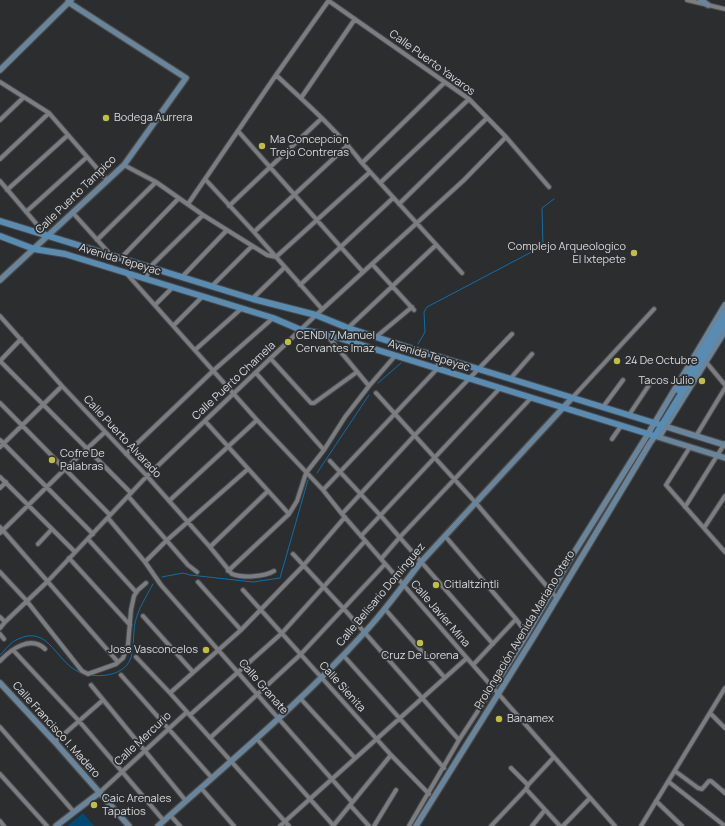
<!DOCTYPE html>
<html>
<head>
<meta charset="utf-8">
<style>
  body { margin:0 }
  canvas { display:block; background:#2b2d2f }
</style>
</head>
<body>
<canvas width="725" height="826"></canvas>
<script>
const g = document.querySelector('canvas').getContext('2d');
g.lineJoin = 'round';
function fillPath(path, color) { g.fillStyle = color; g.fill(path, 'evenodd'); }
function strokePath(path, color, width, dash) { g.strokeStyle = color; g.lineWidth = width; g.lineCap = dash ? 'butt' : 'round'; g.setLineDash(dash || []); g.stroke(path); }
function drawText(font, color, halo, rows, align = 'center') {
  g.font = font + ' Manrope,sans-serif'; g.lineWidth = 3.5; g.setLineDash([]); g.textBaseline = 'middle'; g.strokeStyle = halo; g.fillStyle = color; for (const [text, x, y, turn = 0] of rows) {
    g.save(); g.translate(x, y); g.rotate((+turn || 0) * Math.PI / 180); g.textAlign = isNaN(turn) ? turn : align; if (halo) g.strokeText(text, 0, 0); g.fillText(text, 0, 0); g.restore();
  }
}
fillPath(new Path2D(`
  M 83,813 L 94,826 L 67,826 Z`), '#014a76');
strokePath(new Path2D(`
  M 418,344 L 425,332 L 424,312 L 427,307 L 543,246 L 542,208 L 554,199
  M 408,355 L 412,352
  M 378,383 L 401,363
  M 317,473 L 369,395
  M 162,577 L 183,573 L 190,575 L 253,582 L 280,578 L 308,480
  M 0,655 C 5,650 10,643 16,640 C 51,622 55,666 84,674
  M 89,675 C 103,677 123,675 130,660 C 134,653 133,633 135,623 C 138,609 146,597 153,584`), '#0d6fac', 1);
const street = new Path2D(`
  M 687,0 L 725,9
  M 329,1 L 469,99 L 506,137 L 549,187
  M 276,75 C 306,103 337,130 362,163 L 462,273
  M 0,82 L 49,113 L 108,181
  M 301,98 L 355,19
  M 0,120 L 24,97
  M 238,131 L 363,272
  M 0,159 L 49,113
  M 362,163 L 445,82
  M 124,165 L 156,182 L 203,215 L 267,255 L 276,257 L 370,172
  M 205,179 L 254,232 L 322,309
  M 0,181 L 45,234
  M 380,183 L 469,99
  M 7,190 L 68,135
  M 188,204 L 276,75 L 329,0
  M 399,204 L 487,118
  M 229,206 L 322,118
  M 26,212 L 87,157
  M 73,213 L 110,254
  M 254,232 L 348,145
  M 97,240 L 156,182
  M 121,258 L 179,198
  M 372,264 L 414,310
  M 127,274 L 257,420 L 323,490 L 342,514 L 473,665 L 615,826
  M 182,277 L 227,230
  M 146,278 L 150,267 L 203,215
  M 300,285 L 393,198
  M 212,286 L 252,246
  M 252,299 L 285,267
  M 155,305 L 173,287
  M 0,316 L 62,386 L 147,476 L 210,547 L 232,574 C 243,578 264,577 274,571
  M 174,325 L 203,296
  M 348,328 L 436,245
  M 326,334 L 369,386
  M 376,337 L 412,307
  M 21,339 L 0,361 L 131,493
  M 195,350 L 242,308
  M 271,359 L 311,403 L 314,403 L 357,372
  M 706,362 L 725,385
  M 256,373 L 324,450
  M 511,378 L 532,354
  M 376,393 L 475,502 L 556,597
  M 572,398 L 654,309
  M 0,403 L 110,515
  M 603,407 L 623,380
  M 629,415 L 649,385
  M 205,421 L 289,514
  M 696,436 L 725,388
  M 612,439 L 621,426
  M 0,440 L 93,534
  M 0,447 L 62,386
  M 690,447 L 666,485 L 725,552
  M 126,454 L 214,370 L 273,318
  M 330,461 L 381,516 L 493,644
  M 0,477 L 75,552
  M 0,488 L 6,482
  M 323,490 L 437,369 L 439,356
  M 128,496 L 188,565 L 197,572
  M 169,501 L 257,420
  M 685,507 L 725,443
  M 342,514 L 414,436 L 512,334
  M 108,518 L 145,562 L 161,585 L 352,802
  M 0,527 L 118,662
  M 704,528 L 725,496
  M 0,533 L 65,469 L 105,432
  M 361,536 L 500,388
  M 445,536 L 516,619 L 527,634
  M 88,539 L 136,592
  M 38,544 L 52,529
  M 210,547 L 268,491
  M 293,554 L 344,609 L 459,740
  M 69,558 L 130,625
  M 381,559 L 400,537 L 531,398
  M 145,562 L 166,541 L 248,469
  M 228,571 L 289,514 L 297,501 L 306,473 L 324,450 L 345,417 L 369,386 L 395,356
  M 0,572 L 26,600 L 82,671 L 88,674 L 116,664 L 123,658 L 128,645 L 131,610 L 134,596 L 138,590 L 146,583
  M 198,582 L 241,630
  M 243,590 L 391,755 L 429,794
  M 385,609 L 445,678
  M 143,616 L 193,672
  M 0,617 L 5,622
  M 0,628 L 5,622 L 48,581 L 147,476 L 316,315 L 464,180 L 506,137
  M 0,634 L 4,639
  M 13,650 L 79,721 L 164,821
  M 343,655 L 444,768
  M 136,657 L 170,693 L 289,826
  M 0,661 C 11,649 31,635 45,649
  M 473,665 L 516,619
  M 121,675 L 212,778
  M 91,685 L 186,801
  M 170,693 L 241,630 L 303,566 L 345,517
  M 300,698 L 355,758
  M 710,713 L 725,728
  M 190,715 L 282,633 L 365,541
  M 0,727 L 74,812
  M 210,738 L 301,654 L 385,564
  M 256,738 L 333,825
  M 55,742 L 103,700
  M 511,768 L 528,785
  M 675,771 L 698,788 L 702,789 L 709,781 L 711,781 L 725,793
  M 0,774 L 47,826
  M 669,782 L 725,826
  M 201,788 L 234,826
  M 526,789 L 560,826
  M 99,793 L 187,712
  M 656,801 L 682,826
  M 350,805 L 369,826
  M 170,815 L 180,826
  M 0,821 L 4,826
  M 280,826 L 332,779 L 467,658
  M 333,826 L 391,755
  M 374,826 L 396,790
  M 409,826 L 459,740 L 493,688
  M 491,826 L 526,789 L 528,785 L 554,757
  M 532,826 L 545,810
  M 563,826 L 590,798
  M 641,826 L 725,688`);
const secondary = new Path2D(`
  M 701,0 L 708,5
  M 0,70 L 71,0
  M 0,280 L 124,165 L 186,78 L 68,2
  M 664,426 L 725,445
  M 659,437 L 725,331
  M 0,683 L 55,742 L 129,826
  M 493,688 L 527,634 L 572,556 L 648,434 L 725,305
  M 56,826 L 99,793
  M 158,826 C 228,763 301,703 364,633 C 385,611 402,586 421,562 L 572,398
  M 416,826 L 533,638 L 650,443 L 655,436 L 725,458`);
const primary = new Path2D(`
  M 0,221 L 253,299 L 316,315 L 348,328 L 410,348 L 661,425
  M 0,236 L 34,249 L 65,254 L 273,318 L 301,330 L 326,334 L 655,436 L 725,322
  M 678,390 L 725,313`);
strokePath(street, '#47494a', 6);
strokePath(secondary, '#47494a', 8);
strokePath(primary, '#47494a', 8);
strokePath(street, '#7b7d80', 4);
strokePath(secondary, '#6a849a', 5.5);
strokePath(primary, '#598cb3', 6);
for (const [x, y, r, color] of [
  [106,118,4,"#c0be40"],
  [262,146,4,"#c0be40"],
  [634,253,4,"#c0be40"],
  [288,342,4,"#c0be40"],
  [617,361,4,"#c0be40"],
  [702,381,4,"#c0be40"],
  [52,460,4,"#c0be40"],
  [436,585,4,"#c0be40"],
  [420,643,4,"#c0be40"],
  [206,650,4,"#c0be40"],
  [499,719,4,"#c0be40"],
  [94,805,4,"#c0be40"]
]) { const dot = new Path2D(); dot.arc(x, y, r, 0, 2 * Math.PI); g.fillStyle = color; g.fill(dot); strokePath(dot, '#2b2d2f', 1.5); }
drawText('11px', '#d9dadc', '#2b2d2f', [
  ["Calle Puerto Yavaros",432,63,36],
  ["Calle Puerto Tampico",76,195,-44],
  ["Avenida Tepeyac",120,260,17],
  ["Avenida Tepeyac",429,356,17],
  ["Calle Puerto Chamela",234,381,-43],
  ["Calle Puerto Alvarado",122,437,47],
  ["Calle Belisario Domínguez",381,595,-50],
  ["Calle Javier Mina",440,614,49],
  ["Prolongación Avenida Mariano Otero",525,630,-59],
  ["Calle Granate",263,687,49],
  ["Calle Sienita",342,687,48],
  ["Calle Francisco I. Madero",56,730,48],
  ["Calle Mercurio",143,739,-43]
]);
drawText('11px', '#d9dadc', '#2b2d2f', [
  ["Bodega Aurrera",114,118],
  ["Ma Concepcion",270,140],
  ["Trejo Contreras",270,153],
  ["Complejo Arqueologico",626,247,"right"],
  ["El Ixtepete",626,260,"right"],
  ["CENDI 7 Manuel",296,336],
  ["Cervantes Imaz",296,349],
  ["24 De Octubre",625,361],
  ["Tacos Julio",694,381,"right"],
  ["Cofre De",60,454],
  ["Palabras",60,467],
  ["Citlaltzintli",444,585],
  ["Jose Vasconcelos",198,650,"right"],
  ["Cruz De Lorena",420,656,"center"],
  ["Banamex",507,719],
  ["Caic Arenales",102,799],
  ["Tapatios",102,812]
], 'left');
</script>
</body>
</html>
